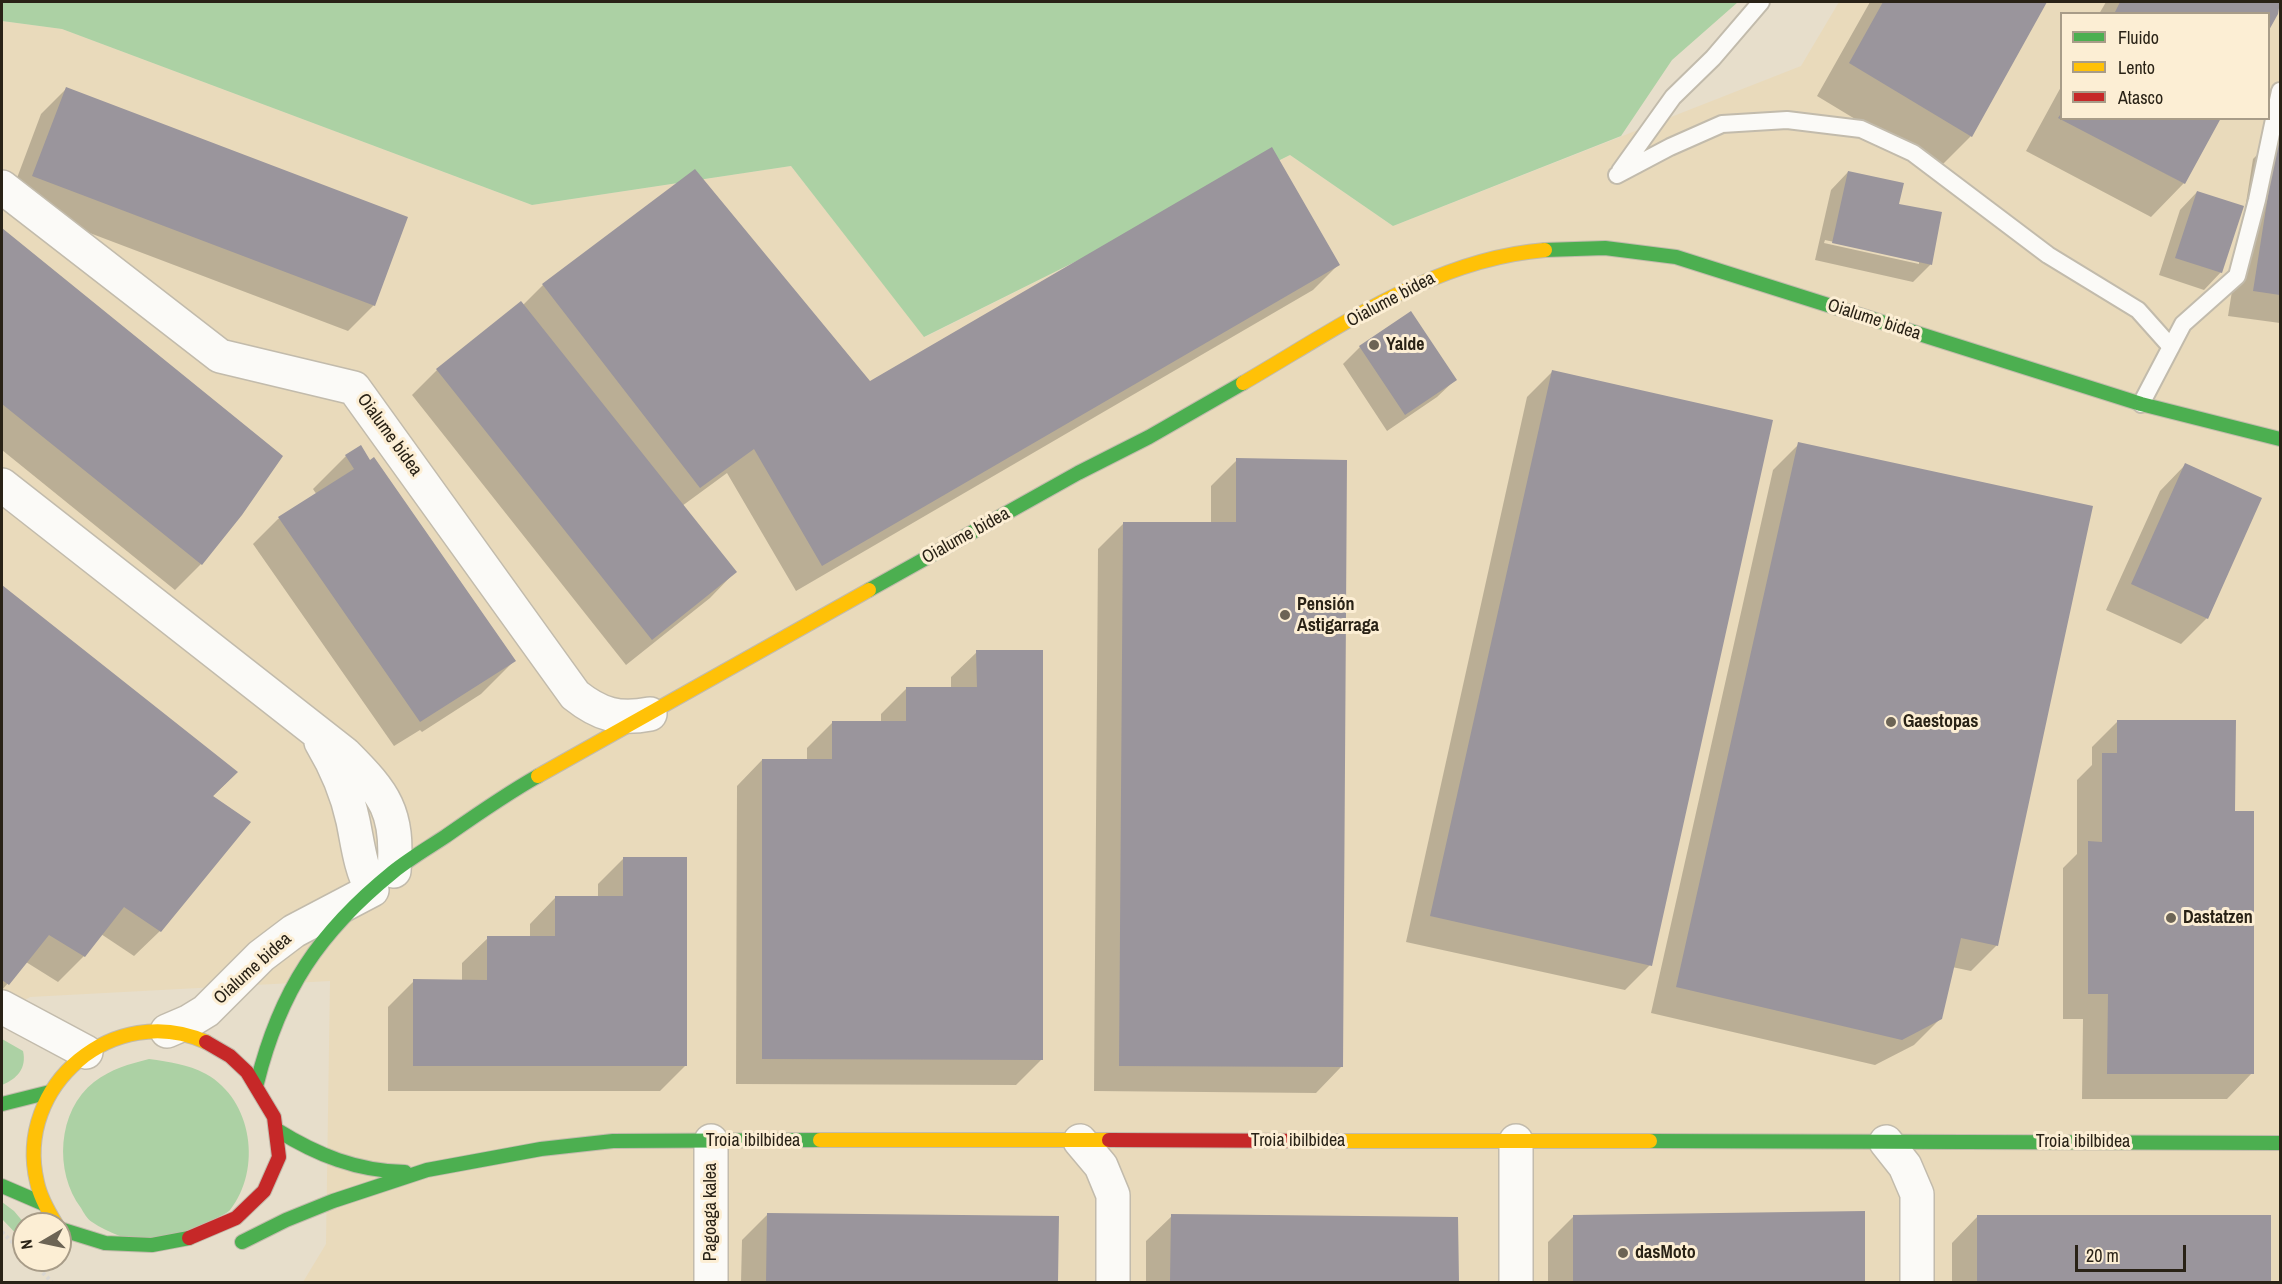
<!DOCTYPE html>
<html>
<head>
<meta charset="utf-8">
<style>
  body { margin:0 }
  #map { position:relative; width:2282px; height:1284px; overflow:hidden; background:#e7decb; font-family:"Archivo Narrow",sans-serif }
  canvas { display:block }
  .frame { position:absolute; inset:0; border:3px solid #292216; pointer-events:none }
  .legend { position:absolute; left:2060px; top:12px; width:210px; height:108px; box-sizing:border-box; background:#fceed4; border:2px solid #a89c88; margin:0; padding:8px 10px; list-style:none; font-size:18px; color:#292216 }
  .legend li { display:flex; align-items:center; gap:12px; height:30px }
  .legend b { width:30px; border:2px solid #a89c88 }
  .north { position:absolute; left:12px; top:1212px; width:60px; height:60px; box-sizing:border-box; background:#fceed4; border:2px solid #a89c88; border-radius:50%; rotate:261deg; font-size:16px; font-weight:700; line-height:24px; text-align:center; color:#292216 }
  .north::after { content:''; display:block; margin:auto; width:21px; height:27px; background:#6c6455; clip-path:polygon(50% 0,100% 100%,50% 72%,0 100%) }
  .scale { position:absolute; left:2075px; top:1245px; width:111px; height:27px; box-sizing:border-box; border:3px solid #292216; border-top:0; padding-left:8px; font-size:18px; line-height:21px; white-space:nowrap; color:#292216; -webkit-text-stroke:4px #fceed4; paint-order:stroke }
</style>
</head>
<body>
<div id="map">
<canvas width="2282" height="1284"></canvas>
<div class="frame"></div>
<ul class="legend">
<li><b style="height:8px;background:#4caf50"></b>Fluido</li>
<li><b style="height:8px;background:#ffc107"></b>Lento</li>
<li><b style="height:8px;background:#c62828"></b>Atasco</li>
</ul>
<div class="north">N</div>
<div class="scale">20 m</div>
</div>
<script>
const g = document.querySelector('canvas').getContext('2d');
g.lineJoin = 'round';
function fillPath(path, color) { g.fillStyle = color; g.fill(path, 'evenodd'); }
function strokePath(path, color, width, dash) { g.strokeStyle = color; g.lineWidth = width; g.lineCap = dash ? 'butt' : 'round'; g.setLineDash(dash || []); g.stroke(path); }
function drawText(font, color, halo, rows, align = 'center') {
  g.font = font + ' "Archivo Narrow",sans-serif'; g.lineWidth = 6; g.setLineDash([]); g.textBaseline = 'middle'; g.strokeStyle = halo; g.fillStyle = color; for (const [text, x, y, turn = 0] of rows) {
    g.save(); g.translate(x, y); g.rotate((+turn || 0) * Math.PI / 180); g.textAlign = isNaN(turn) ? turn : align; if (halo) g.strokeText(text, 0, 0); g.fillText(text, 0, 0); g.restore();
  }
}
fillPath(new Path2D(`
  M 1839,2 L 2280,2 L 2280,1282 L 303,1282 L 326,1244 L 330,981 L 30,997 L 2,1013 L 2,21 L 62,29 L 532,205 L 791,166 L 925,337 L 1290,155 L 1393,226 L 1801,66 ZM 2062,14 L 2268,14 L 2268,118 L 2062,118 Z`), '#e9dabb');
fillPath(new Path2D(`
  M 2,2 L 1738,2 L 1672,60 L 1621,136 L 1393,226 L 1290,155 L 924,337 L 791,166 L 532,205 L 62,29 L 2,21 Z
  M 2,1039 L 23,1051 C 27,1068 17,1079 2,1085 Z
  M 149,1059 C 170,1062 187,1064 206,1074 C 253,1100 262,1170 230,1210 C 225,1217 160,1242 147,1247 C 130,1239 108,1233 92,1222 C 87,1219 84,1213 81,1208 C 54,1172 57,1111 94,1082 C 111,1069 129,1064 149,1059 Z
  M 2,1202 L 14,1211 L 25,1224 L 24,1242 L 2,1219 Z`), '#acd1a4');
fillPath(new Path2D(`
  M 1870,2 L 2046,2 L 1971,136 L 1938,169 L 1817,96 Z
  M 2106,2 L 2278,2 L 2277,14 L 2099,14 Z
  M 2062,85 L 2062,118 L 2184,183 L 2151,217 L 2026,151 Z
  M 66,89 L 374,305 L 348,331 L 8,202 L 41,114 Z
  M 2279,133 L 2280,134 L 2280,323 L 2228,316 L 2253,159 Z
  M 695,171 L 870,383 L 1338,265 L 1313,290 L 796,591 L 727,473 L 682,506 L 735,572 L 710,598 L 626,665 L 412,395 L 437,370 L 523,305 L 543,285 Z
  M 1848,172 L 1897,205 L 1941,214 L 1930,265 L 1913,282 L 1815,260 L 1831,190 ZM 1825,240 L 1919,261 L 1919,264 L 1824,243 Z
  M 2197,192 L 2221,272 L 2204,290 L 2159,275 L 2180,210 Z
  M 2,230 L 281,456 L 241,514 L 201,564 L 175,590 L 2,450 Z
  M 1360,347 L 1455,380 L 1437,397 L 1387,431 L 1343,364 Z
  M 1552,372 L 1650,965 L 1625,990 L 1406,942 L 1527,397 Z
  M 1799,444 L 1997,945 L 1971,971 L 1952,967 L 1940,1019 L 1914,1045 L 1875,1065 L 1651,1013 L 1773,470 Z
  M 346,456 L 514,661 L 481,694 L 422,732 L 420,730 L 394,746 L 253,544 L 278,519 L 317,495 L 313,489 Z
  M 1237,460 L 1341,1067 L 1316,1093 L 1094,1091 L 1098,549 L 1124,523 L 1211,524 L 1211,486 Z
  M 2185,465 L 2207,618 L 2181,644 L 2106,610 L 2160,491 Z
  M 2,587 L 236,773 L 212,797 L 160,931 L 134,956 L 101,934 L 84,956 L 58,982 L 26,962 L 2,990 Z
  M 977,652 L 1042,1059 L 1016,1085 L 736,1084 L 737,786 L 762,760 L 807,760 L 807,748 L 833,722 L 881,723 L 881,714 L 907,688 L 951,688 L 951,677 Z
  M 2118,721 L 2234,813 L 2252,1073 L 2227,1099 L 2082,1099 L 2083,1019 L 2063,1019 L 2063,868 L 2077,854 L 2077,780 L 2092,765 L 2092,747 Z
  M 623,859 L 685,1066 L 660,1091 L 388,1091 L 388,1007 L 414,981 L 462,981 L 462,963 L 488,938 L 530,938 L 530,924 L 555,898 L 598,898 L 598,884 Z
  M 1863,1213 L 1863,1282 L 1548,1282 L 1548,1242 L 1574,1216 Z
  M 768,1214 L 1057,1218 L 1056,1282 L 741,1282 L 742,1240 Z
  M 1172,1216 L 1457,1219 L 1457,1282 L 1146,1282 L 1146,1241 Z
  M 1977,1217 L 2270,1217 L 2270,1282 L 1952,1282 L 1952,1243 Z`), '#0003');
fillPath(new Path2D(`
  M 1883,2 L 2047,2 L 1972,137 L 1849,63 Z
  M 2120,2 L 2280,2 L 2278,14 L 2268,32 L 2268,14 L 2114,14 Z
  M 66,87 L 408,217 L 375,306 L 32,176 Z
  M 2062,112 L 2062,118 L 2221,118 L 2185,184 L 2058,118 Z
  M 2278,132 L 2280,132 L 2280,295 L 2253,291 Z
  M 1272,147 L 1340,265 L 822,566 L 754,449 L 700,488 L 542,284 L 695,169 L 870,381 Z
  M 1848,171 L 1904,183 L 1899,204 L 1942,212 L 1932,265 L 1832,243 Z
  M 2197,191 L 2244,206 L 2222,273 L 2175,258 Z
  M 2,228 L 283,456 L 242,515 L 202,565 L 2,404 Z
  M 521,301 L 737,572 L 652,640 L 436,369 Z
  M 1411,311 L 1457,380 L 1405,415 L 1359,346 Z
  M 1552,370 L 1773,420 L 1652,966 L 1430,916 Z
  M 1798,442 L 2093,506 L 1998,946 L 1961,938 L 1942,1019 L 1902,1040 L 1676,987 Z
  M 361,445 L 370,460 L 374,457 L 516,661 L 420,722 L 278,517 L 354,469 L 345,455 Z
  M 1236,458 L 1347,460 L 1343,1067 L 1119,1066 L 1123,522 L 1236,522 Z
  M 2185,463 L 2262,498 L 2208,619 L 2131,584 Z
  M 2,585 L 238,772 L 213,796 L 251,822 L 161,932 L 124,907 L 85,957 L 49,935 L 9,985 L 2,980 Z
  M 976,650 L 1043,650 L 1043,1060 L 762,1059 L 762,759 L 832,759 L 832,721 L 906,721 L 906,687 L 977,687 Z
  M 2117,720 L 2236,720 L 2235,811 L 2254,811 L 2254,1074 L 2107,1074 L 2108,994 L 2088,994 L 2088,841 L 2102,842 L 2102,753 L 2117,753 Z
  M 623,857 L 687,857 L 687,1066 L 413,1066 L 413,979 L 487,980 L 487,936 L 555,936 L 555,896 L 623,896 Z
  M 1865,1211 L 1865,1282 L 1573,1282 L 1573,1215 Z
  M 767,1213 L 1059,1216 L 1058,1282 L 766,1282 Z
  M 1171,1214 L 1458,1217 L 1459,1282 L 1170,1282 Z
  M 1977,1215 L 2271,1215 L 2271,1282 L 1977,1282 Z`), '#9a959c');
const lane = new Path2D(`
  M 1620,171 L 1673,97 L 1713,58 L 1761,2
  M 1617,175 L 1670,147 L 1722,124 L 1787,120 L 1861,129 L 1913,153 L 2048,255 L 2138,310 L 2171,347
  M 2141,404 L 2183,324 L 2237,276 L 2257,200 L 2280,91`);
const street = new Path2D(`
  M 2,187 L 220,356 L 354,388 L 575,695 C 600,715 619,720 650,714
  M 2,485 L 345,754 C 385,794 399,812 394,871
  M 2,1007 L 86,1052
  M 167,1031 L 188,1022 L 206,1011 L 261,956 L 294,931 L 372,890 C 360,867 358,845 353,821 C 347,793 336,767 321,742
  M 1080,1141 L 1101,1166 L 1113,1195 L 1113,1282
  M 1516,1141 L 1516,1282
  M 1886,1142 L 1905,1166 L 1917,1194 L 1917,1282
  M 711,1282 L 711,1141`);
const fast = new Path2D(`
  M 1545,250 L 1605,248 L 1676,257 L 2141,404 L 2280,439
  M 869,590 L 1078,473 L 1149,437 L 1243,383
  M 257,1083 C 280,990 319,932 393,872 C 409,859 428,848 446,836 C 476,815 506,794 538,776
  M 2,1104 L 50,1092
  M 277,1130 C 317,1155 357,1171 405,1172
  M 1650,1141 L 2280,1143
  M 2,1186 L 44,1204
  M 60,1229 L 105,1243 L 152,1245 L 189,1238
  M 242,1242 L 286,1220 L 333,1201 L 427,1170 L 541,1149 L 613,1141 L 820,1140`);
const slow = new Path2D(`
  M 1243,383 C 1338,328 1433,259 1545,250
  M 538,776 L 869,590
  M 820,1140 L 1109,1140
  M 1335,1141 L 1650,1141
  M 56,1224 C 48,1211 40,1197 37,1182 C 14,1085 115,1001 206,1042`);
const jam = new Path2D(`
  M 1109,1140 L 1335,1141
  M 189,1238 L 236,1218 L 264,1191 L 279,1157 L 274,1117 L 247,1072 L 230,1056 L 206,1042`);
strokePath(lane, '#c2bbac', 20);
strokePath(street, '#c2bbac', 36);
strokePath(fast, '#c2bbac', 16);
strokePath(slow, '#c2bbac', 16);
strokePath(jam, '#c2bbac', 16);
strokePath(new Path2D(`
  M 2,1232 L 24,1254
  M 30,1260 L 52,1282`), '#dad7d2', 4, [3, 3]);
strokePath(lane, '#fbfaf7', 16);
strokePath(street, '#fbfaf7', 33);
strokePath(fast, '#4caf50', 14);
strokePath(slow, '#ffc107', 14);
strokePath(jam, '#c62828', 14);
for (const [x, y, r, color] of [
  [1374,345,6,"#6c6455"],
  [1285,615,6,"#6c6455"],
  [1891,722,6,"#6c6455"],
  [2171,918,6,"#6c6455"],
  [1623,1253,6,"#6c6455"]
]) { const dot = new Path2D(); dot.arc(x, y, r, 0, 2 * Math.PI); g.fillStyle = color; g.fill(dot); strokePath(dot, '#fceed4', 2); }
drawText('18px', '#292216', '#fceed4', [
  ["Oialume bidea",1391,300,-28],
  ["Oialume bidea",1874,320,18],
  ["Oialume bidea",389,435,54],
  ["Oialume bidea",966,536,-29],
  ["Oialume bidea",253,969,-42],
  ["Troia ibilbidea",753,1141],
  ["Troia ibilbidea",1298,1141],
  ["Troia ibilbidea",2083,1142],
  ["Pagoaga kalea",711,1212,-90]
]);
drawText('bold 18px', '#292216', '#fceed4', [
  ["Yalde",1386,345],
  ["Pensión",1297,605],
  ["Astigarraga",1297,626],
  ["Gaestopas",1903,722],
  ["Dastatzen",2183,918],
  ["dasMoto",1635,1253]
], 'left');
</script>
</body>
</html>
